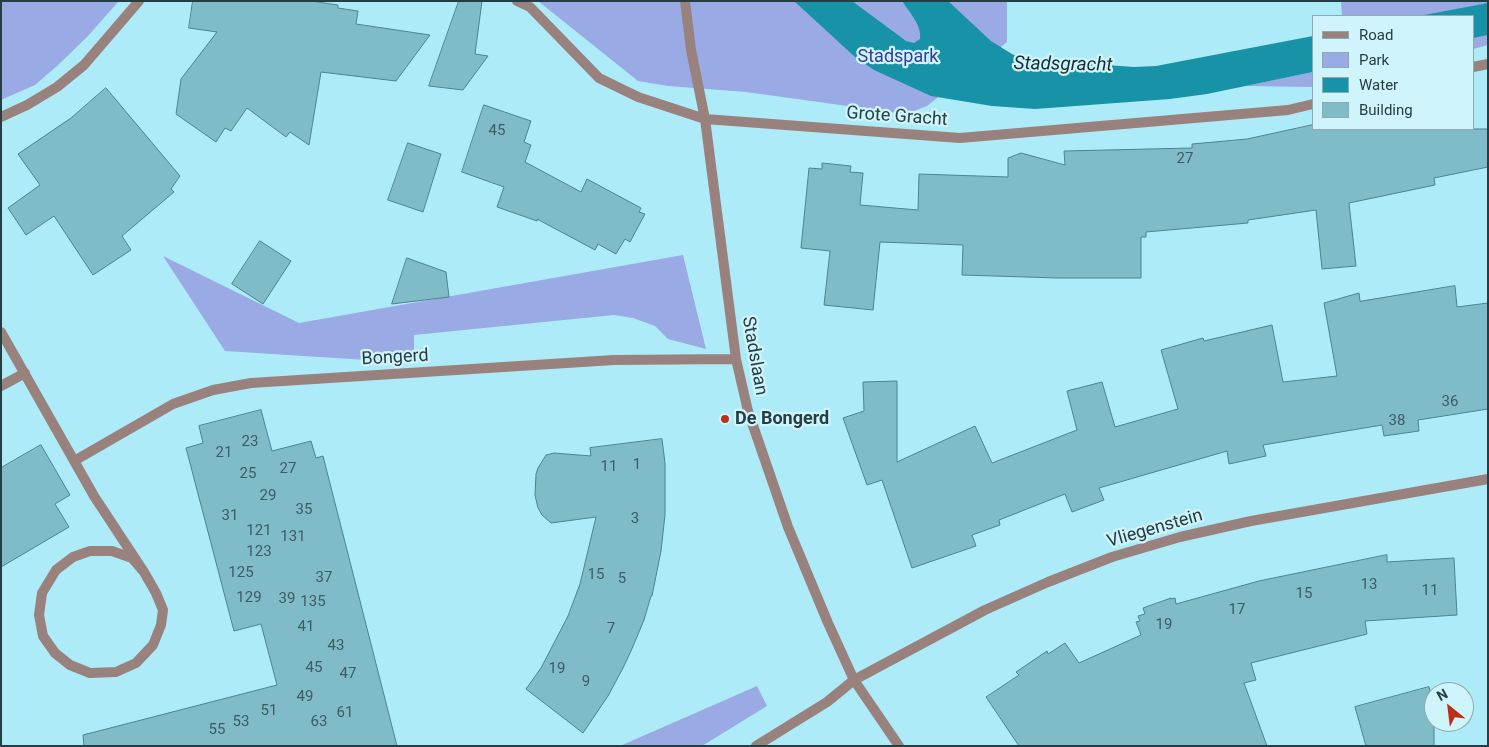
<!DOCTYPE html>
<html>
<head>
<meta charset="utf-8">
<style>
  body { margin:0 }
  #map { position:relative; width:1489px; height:747px; overflow:hidden; background:#aeebf8; font-family:Roboto,sans-serif }
  canvas { display:block }
  .frame { position:absolute; inset:0; border:2px solid #253e43; pointer-events:none }
  .legend { position:absolute; left:1312px; top:15px; width:162px; height:115px; box-sizing:border-box; background:#d0f4fb; border:1px solid #8cabb1; margin:0; padding:6px 9px; list-style:none; font-size:15px; color:#253e43 }
  .legend li { display:flex; align-items:center; gap:10px; height:25px }
  .legend b { width:25px; border:1px solid #8cabb1 }
  .north { position:absolute; left:1424px; top:682px; width:50px; height:50px; box-sizing:border-box; background:#d0f4fb; border:1px solid #8cabb1; border-radius:50%; rotate:331deg; font-size:14px; font-weight:700; line-height:20px; text-align:center; color:#253e43 }
  .north::after { content:''; display:block; margin:auto; width:18px; height:22px; background:#bb2f17; clip-path:polygon(50% 0,100% 100%,50% 72%,0 100%) }
</style>
</head>
<body>
<div id="map">
<canvas width="1489" height="747"></canvas>
<div class="frame"></div>
<ul class="legend">
<li><b style="height:6px;background:#99827d"></b>Road</li>
<li><b style="height:14px;background:#9aaae5"></b>Park</li>
<li><b style="height:14px;background:#1892a6"></b>Water</li>
<li><b style="height:14px;background:#80bbc8"></b>Building</li>
</ul>
<div class="north">N</div>
</div>
<script>
const g = document.querySelector('canvas').getContext('2d');
g.lineJoin = 'round';
function fillPath(path, color) { g.fillStyle = color; g.fill(path, 'evenodd'); }
function strokePath(path, color, width, dash) { g.strokeStyle = color; g.lineWidth = width; g.lineCap = dash ? 'butt' : 'round'; g.setLineDash(dash || []); g.stroke(path); }
function drawText(font, color, halo, rows, align = 'center') {
  g.font = font + ' Roboto,sans-serif'; g.lineWidth = 4.5; g.setLineDash([]); g.textBaseline = 'middle'; g.strokeStyle = halo; g.fillStyle = color; for (const [text, x, y, turn = 0] of rows) {
    g.save(); g.translate(x, y); g.rotate((+turn || 0) * Math.PI / 180); g.textAlign = isNaN(turn) ? turn : align; if (halo) g.strokeText(text, 0, 0); g.fillText(text, 0, 0); g.restore();
  }
}
fillPath(new Path2D(`
  M 1,1 L 119,1 L 87,37 L 57,66 L 35,85 L 1,100 Z
  M 538,1 L 1007,1 L 1007,42 L 927,106 L 906,114 L 746,92 L 668,86 L 638,81 Z
  M 1341,1 L 1488,1 L 1488,45 L 1473,49 L 1473,16 L 1342,16 Z
  M 1313,72 L 1313,87 L 1245,86 Z
  M 683,255 L 706,349 L 668,339 L 655,326 L 633,318 L 614,315 L 414,335 L 414,363 L 225,351 L 163,256 L 299,323 Z
  M 757,686 L 767,706 L 702,746 L 620,746 Z`), '#9aaae5');
fillPath(new Path2D(`
  M 794,1 L 852,1 L 902,38 L 906,41 L 914,43 L 920,39 C 922,25 909,12 902,1 L 948,1 L 991,41 L 1012,54 L 1023,59 L 1134,67 L 1156,66 L 1313,36 L 1313,72 L 1207,94 L 1170,99 L 1035,109 L 992,106 L 931,96 L 874,70 L 855,57 Z
  M 1488,3 L 1488,35 L 1473,38 L 1473,16 L 1419,16 Z`), '#1892a6');
const building = new Path2D(`
  M 193,1 L 311,1 L 338,5 L 338,8 L 358,11 L 356,24 L 430,35 L 396,81 L 321,72 L 309,145 L 290,132 L 286,137 L 247,108 L 231,131 L 225,128 L 216,142 L 176,114 L 181,79 L 217,32 L 189,28 Z
  M 459,1 L 482,1 L 475,54 L 488,56 L 463,90 L 429,86 Z
  M 106,88 L 180,176 L 171,189 L 174,192 L 122,236 L 131,250 L 93,275 L 54,216 L 26,235 L 8,208 L 40,185 L 18,154 L 71,118 Z
  M 484,105 L 531,121 L 524,142 L 531,145 L 525,162 L 581,192 L 587,179 L 641,208 L 639,212 L 645,214 L 630,242 L 625,239 L 616,254 L 598,244 L 595,250 L 537,219 L 537,221 L 497,207 L 504,187 L 462,172 Z
  M 1313,125 L 1313,129 L 1488,129 L 1488,167 L 1434,178 L 1435,185 L 1349,203 L 1356,266 L 1322,269 L 1316,210 L 1248,220 L 1248,223 L 1146,232 L 1146,237 L 1141,237 L 1141,278 L 1057,278 L 962,275 L 963,245 L 880,242 L 873,310 L 824,305 L 830,251 L 801,248 L 809,168 L 822,169 L 822,163 L 851,166 L 850,172 L 863,173 L 860,205 L 918,210 L 919,174 L 1008,177 L 1008,158 L 1021,153 L 1065,165 L 1064,151 L 1192,148 L 1192,144 L 1247,139 Z
  M 408,143 L 441,154 L 423,212 L 388,200 Z
  M 260,241 L 291,261 L 263,304 L 232,284 Z
  M 407,258 L 446,272 L 449,297 L 392,304 Z
  M 1455,286 L 1457,307 L 1488,303 L 1488,409 L 1418,420 L 1419,431 L 1384,436 L 1382,425 L 1263,445 L 1266,456 L 1229,464 L 1227,451 L 1099,488 L 1104,500 L 1072,512 L 1065,494 L 999,520 L 1000,525 L 972,535 L 976,546 L 912,568 L 882,480 L 867,485 L 843,418 L 864,411 L 863,382 L 897,381 L 897,462 L 975,426 L 992,463 L 1077,430 L 1067,391 L 1102,382 L 1115,427 L 1178,409 L 1161,350 L 1203,338 L 1204,341 L 1272,325 L 1283,382 L 1337,376 L 1324,303 L 1359,293 L 1360,301 Z
  M 261,410 L 272,451 L 311,441 L 316,458 L 323,456 L 397,746 L 84,746 L 83,735 L 277,685 L 261,624 L 234,631 L 186,448 L 203,443 L 199,426 Z
  M 662,439 L 665,463 L 665,515 L 661,551 L 652,596 L 651,596 L 644,620 L 631,651 L 623,668 L 608,696 L 583,733 L 526,689 L 541,668 L 568,616 L 580,584 L 596,517 L 551,523 L 542,515 L 538,508 L 535,495 L 536,474 L 538,468 L 546,455 L 554,453 L 591,456 L 590,448 Z
  M 41,445 L 70,495 L 55,504 L 69,527 L 1,567 L 1,468 Z
  M 1387,555 L 1387,562 L 1454,558 L 1457,615 L 1365,621 L 1367,634 L 1251,663 L 1256,680 L 1244,683 L 1267,746 L 1019,746 L 986,697 L 1019,675 L 1016,672 L 1047,651 L 1048,654 L 1065,643 L 1079,663 L 1141,635 L 1136,622 L 1140,621 L 1138,616 L 1145,614 L 1143,608 L 1171,598 L 1171,599 L 1175,598 L 1176,604 L 1259,581 Z
  M 1429,687 L 1434,707 L 1434,746 L 1366,746 L 1355,707 Z`);
fillPath(building, '#80bbc8');
strokePath(building, '#4a8490', 1);
strokePath(new Path2D(`
  M 517,1 L 530,7 L 599,78 L 638,97 L 705,119 L 960,138 L 1288,110 L 1313,104
  M 685,1 L 691,50 L 705,119 L 736,359 L 748,411 L 788,527 L 828,623 L 854,680 L 899,746
  M 1473,67 L 1488,64
  M 1,117 L 27,105 L 57,87 L 84,65 L 139,1
  M 1,332 L 94,496 L 144,572 L 156,593 L 163,610 L 161,625 L 153,645 L 136,663 L 116,672 L 90,673 L 70,665 L 55,653 L 43,636 L 39,615 L 42,593 L 56,570 L 73,557 L 90,551 L 112,551 L 132,558 L 144,572
  M 1,386 L 25,373
  M 74,461 L 173,404 L 213,390 L 251,383 L 614,360 L 736,359
  M 756,746 L 827,702 L 854,680 L 985,610 L 1048,582 L 1112,557 L 1180,537 L 1251,521 L 1488,479`), '#99827d', 10);
for (const [x, y, r, color] of [
  [725,419,5,"#bb2f17"]
]) { const dot = new Path2D(); dot.arc(x, y, r, 0, 2 * Math.PI); g.fillStyle = color; g.fill(dot); strokePath(dot, '#d0f4fb', 2); }
drawText('15px', '#3c5d64', null, [
  ["45",497,131],
  ["27",1185,159],
  ["36",1450,402],
  ["38",1397,421],
  ["23",250,442],
  ["21",224,453],
  ["1",637,465],
  ["11",609,467],
  ["27",288,469],
  ["25",248,474],
  ["29",268,496],
  ["35",304,510],
  ["31",230,516],
  ["3",635,519],
  ["121",259,531],
  ["131",293,537],
  ["123",259,552],
  ["125",241,573],
  ["15",596,575],
  ["37",324,578],
  ["5",622,579],
  ["13",1369,585],
  ["11",1430,591],
  ["15",1304,594],
  ["129",249,598],
  ["39",287,599],
  ["135",313,602],
  ["17",1237,610],
  ["19",1164,625],
  ["41",306,627],
  ["7",611,629],
  ["43",336,646],
  ["45",314,668],
  ["19",557,669],
  ["47",348,674],
  ["9",586,682],
  ["49",305,697],
  ["51",269,711],
  ["61",345,713],
  ["53",241,722],
  ["63",319,722],
  ["55",217,730]
]);
drawText('18px', '#313c9e', '#d0f4fb', [
  ["Stadspark",898,57]
]);
drawText('18px', '#253e43', '#d0f4fb', [
  ["Grote Gracht",897,117,4],
  ["Stadslaan",754,356,80],
  ["Bongerd",395,358,-3],
  ["Vliegenstein",1155,529,-16]
]);
drawText('bold 18px', '#253e43', '#d0f4fb', [
  ["De Bongerd",735,419]
], 'left');
drawText('italic 19px', '#152d32', '#d0f4fb', [
  ["Stadsgracht",1063,65,1]
]);
</script>
</body>
</html>
